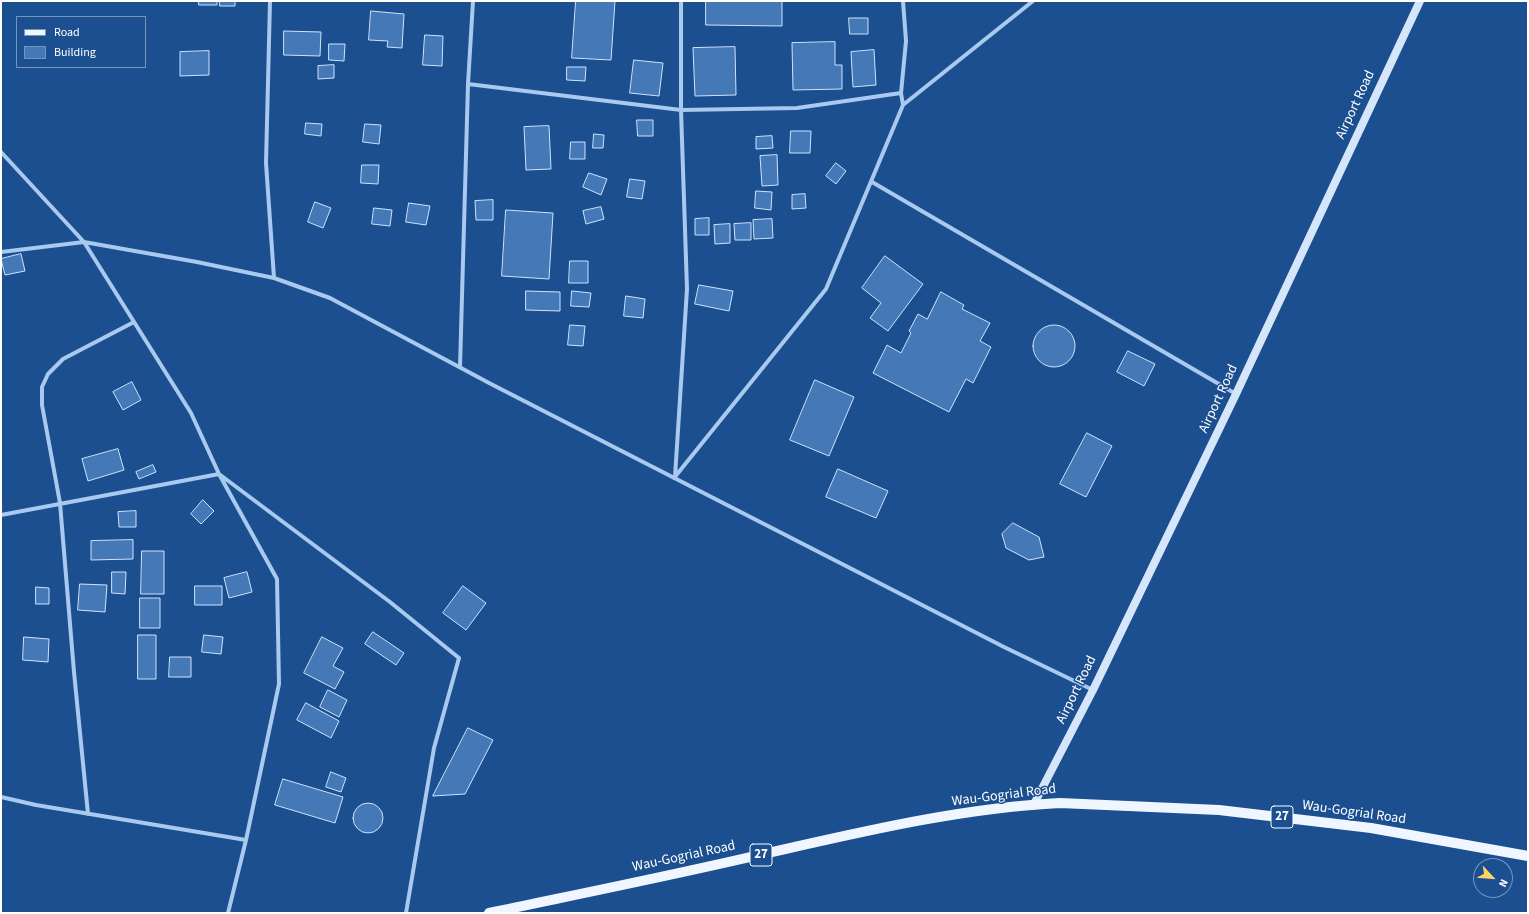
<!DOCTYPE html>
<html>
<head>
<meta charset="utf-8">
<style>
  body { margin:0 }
  #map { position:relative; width:1529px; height:914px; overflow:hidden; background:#1b4f8f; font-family:"Source Sans 3",sans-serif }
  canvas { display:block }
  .frame { position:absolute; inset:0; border:2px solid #fff; pointer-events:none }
  .legend { position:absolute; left:16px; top:16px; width:130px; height:52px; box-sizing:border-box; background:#1b4f8f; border:1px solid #7695bc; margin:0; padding:5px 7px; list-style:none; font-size:12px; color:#fff }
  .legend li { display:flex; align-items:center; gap:8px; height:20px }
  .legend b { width:20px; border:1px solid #7695bc }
  .north { position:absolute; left:1473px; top:858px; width:40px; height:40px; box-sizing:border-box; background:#1b4f8f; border:1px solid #7695bc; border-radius:50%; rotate:116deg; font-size:11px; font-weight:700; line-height:16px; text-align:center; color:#fff }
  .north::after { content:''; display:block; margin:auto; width:14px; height:18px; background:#ffd166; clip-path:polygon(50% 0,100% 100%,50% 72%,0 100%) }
</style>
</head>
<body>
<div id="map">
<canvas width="1529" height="914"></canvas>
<div class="frame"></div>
<ul class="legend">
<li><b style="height:5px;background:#f0f6ff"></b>Road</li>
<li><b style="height:11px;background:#4478b7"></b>Building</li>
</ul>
<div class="north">N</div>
</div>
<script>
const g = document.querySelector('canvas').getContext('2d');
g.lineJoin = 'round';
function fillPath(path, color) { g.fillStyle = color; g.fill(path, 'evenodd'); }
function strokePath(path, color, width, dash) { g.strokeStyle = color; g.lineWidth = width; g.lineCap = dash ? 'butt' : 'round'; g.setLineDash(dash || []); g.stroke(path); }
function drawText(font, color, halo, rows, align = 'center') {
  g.font = font + ' "Source Sans 3",sans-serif'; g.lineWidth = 3; g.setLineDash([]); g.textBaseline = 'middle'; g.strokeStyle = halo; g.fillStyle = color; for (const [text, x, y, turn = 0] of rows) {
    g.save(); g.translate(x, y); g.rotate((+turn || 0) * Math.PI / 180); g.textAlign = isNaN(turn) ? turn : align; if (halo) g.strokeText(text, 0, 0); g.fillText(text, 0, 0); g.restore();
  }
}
const building = new Path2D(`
  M 199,1 L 217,1 L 217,5 L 199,5 Z
  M 220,1 L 235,1 L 235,6 L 220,6 Z
  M 576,1 L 615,1 L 611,60 L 572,58 Z
  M 706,1 L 782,1 L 782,26 L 706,25 Z
  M 371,11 L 404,14 L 402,48 L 387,47 L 388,41 L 369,40 Z
  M 849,18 L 868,18 L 868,34 L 850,34 Z
  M 284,31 L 321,32 L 320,56 L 284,55 Z
  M 425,35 L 443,36 L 442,66 L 423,65 Z
  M 835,42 L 835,65 L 842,65 L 842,89 L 793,90 L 792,43 Z
  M 329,44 L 345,44 L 344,61 L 329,60 Z
  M 735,47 L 736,95 L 695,96 L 693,48 Z
  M 874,50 L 876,85 L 853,87 L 851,52 Z
  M 209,51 L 209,75 L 180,76 L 180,52 Z
  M 634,60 L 663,63 L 659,96 L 630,93 Z
  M 334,65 L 334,78 L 318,79 L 318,66 Z
  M 567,67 L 586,67 L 585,81 L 567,80 Z
  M 637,120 L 653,120 L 653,136 L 638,136 Z
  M 306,123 L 322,124 L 321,136 L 305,134 Z
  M 365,124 L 381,125 L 379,144 L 363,142 Z
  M 549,126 L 551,169 L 526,170 L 524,127 Z
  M 791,131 L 811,131 L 810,153 L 790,153 Z
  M 594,134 L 604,135 L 603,148 L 593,148 Z
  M 772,136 L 773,148 L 756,149 L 756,137 Z
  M 571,142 L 585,142 L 585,159 L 570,159 Z
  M 777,155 L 778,185 L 762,186 L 760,156 Z
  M 836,163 L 846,171 L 836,184 L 826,176 Z
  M 362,165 L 379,165 L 378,184 L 361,183 Z
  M 589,173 L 607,179 L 601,195 L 583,187 Z
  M 630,179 L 645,181 L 642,199 L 627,197 Z
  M 756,191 L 772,192 L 771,210 L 755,208 Z
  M 805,194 L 806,208 L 792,209 L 792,195 Z
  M 493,200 L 493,220 L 476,220 L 475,201 Z
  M 315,202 L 331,208 L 323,228 L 308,222 Z
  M 409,203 L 430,206 L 426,225 L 406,222 Z
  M 601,207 L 604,219 L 586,224 L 583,211 Z
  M 374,208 L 392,210 L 390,226 L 372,224 Z
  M 506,210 L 553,213 L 549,279 L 502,276 Z
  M 709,218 L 709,235 L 695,235 L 695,219 Z
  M 772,219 L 773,238 L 754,239 L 753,220 Z
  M 751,223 L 751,240 L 735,240 L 734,224 Z
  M 730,224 L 730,243 L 715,244 L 714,225 Z
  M 21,254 L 25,271 L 5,275 L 1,259 Z
  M 885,256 L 923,284 L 888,331 L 870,318 L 881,303 L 862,288 Z
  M 570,261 L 588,261 L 588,283 L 569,283 Z
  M 699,285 L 733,291 L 729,311 L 695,304 Z
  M 526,291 L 560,292 L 560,311 L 526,310 Z
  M 572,291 L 591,293 L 589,307 L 571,306 Z
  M 941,292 L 964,305 L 962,309 L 990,323 L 980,341 L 991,347 L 973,383 L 966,379 L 949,412 L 873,373 L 887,345 L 901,353 L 911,333 L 909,331 L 918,314 L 927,319 Z
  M 626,296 L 645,299 L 643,318 L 624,316 Z
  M 570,325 L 585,326 L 583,346 L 568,345 Z
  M1033 346a21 21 0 1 1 42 0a21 21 0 1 1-42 0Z
  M 1128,351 L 1155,364 L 1144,386 L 1117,372 Z
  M 815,380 L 854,397 L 829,456 L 790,440 Z
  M 132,382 L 141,400 L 123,410 L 113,392 Z
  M 1087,433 L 1112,446 L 1086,497 L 1060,484 Z
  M 118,449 L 124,470 L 88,481 L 82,459 Z
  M 153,465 L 156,472 L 139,479 L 136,472 Z
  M 838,469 L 888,491 L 876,518 L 826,497 Z
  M 203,500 L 214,511 L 201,524 L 191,514 Z
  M 136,511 L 136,527 L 119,527 L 118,512 Z
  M 1013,523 L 1039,537 L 1044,557 L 1029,560 L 1006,548 L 1002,534 Z
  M 133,540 L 133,559 L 91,560 L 91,541 Z
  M 142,551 L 164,551 L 164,594 L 141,594 Z
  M 112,572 L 126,572 L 125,594 L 112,593 Z
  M 247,572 L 252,592 L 229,598 L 224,578 Z
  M 80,584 L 107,585 L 105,612 L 78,610 Z
  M 195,586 L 222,586 L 222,605 L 195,605 Z
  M 463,586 L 486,603 L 466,630 L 443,613 Z
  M 36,587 L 49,588 L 49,604 L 36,604 Z
  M 140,598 L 160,598 L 160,628 L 140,628 Z
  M 373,632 L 404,653 L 396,665 L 365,644 Z
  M 138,635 L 156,635 L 156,679 L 138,679 Z
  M 204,635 L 223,637 L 221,654 L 202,652 Z
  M 24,637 L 49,639 L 48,662 L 23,660 Z
  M 322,637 L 343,648 L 333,666 L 344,672 L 335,689 L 304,673 Z
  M 170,657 L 191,657 L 191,677 L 169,677 Z
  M 328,690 L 347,700 L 339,717 L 320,707 Z
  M 306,703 L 339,721 L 331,738 L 297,720 Z
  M 468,728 L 493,740 L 465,794 L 433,796 Z
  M 331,772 L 346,778 L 341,792 L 326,787 Z
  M 283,779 L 343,797 L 335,823 L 275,805 Z
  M353 818a15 15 0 1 1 30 0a15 15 0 1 1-30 0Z`);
fillPath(building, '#4478b7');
strokePath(building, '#cfe3fa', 1);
strokePath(new Path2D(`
  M 270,1 L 266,163 L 274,278
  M 468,84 L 681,110 L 797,108 L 901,93
  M 903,105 L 1033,1
  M 1,152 L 84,242 L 191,413 L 219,474 L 390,602 L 459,658 L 434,748 L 406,913
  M 872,182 L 1236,394
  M 1,252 L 84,242 L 197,262 L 274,278 L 330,298 L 491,384 L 1004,647 L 1093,690
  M 460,367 L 468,84 L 473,1
  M 675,477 L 687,289 L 681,110 L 681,1
  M 674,478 L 826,289 L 903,105 L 901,93 L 906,41 L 903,1
  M 1,515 L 219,474 L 277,579 L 279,684 L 246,840 L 228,913
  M 1,797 L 36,805 L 246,840
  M 88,814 L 74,672 L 60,503 L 42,405 L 42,387 L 48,374 L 63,359 L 134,322`), '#a9c9ee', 4);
strokePath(new Path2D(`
  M 1034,804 L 1093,690 L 1236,394 L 1420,1`), '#d6e6fa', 8);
strokePath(new Path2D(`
  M 489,913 C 579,894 669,876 759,855 C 857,833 959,808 1060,803 L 1219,810 L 1371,828 L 1528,856`), '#f0f6ff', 10);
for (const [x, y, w] of [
  [1282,817,22],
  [761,855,22]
]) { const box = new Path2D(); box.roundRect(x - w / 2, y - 11, w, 22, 3); g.fillStyle = '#1b4f8f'; g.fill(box); strokePath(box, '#fff', 1); }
drawText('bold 13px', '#fff', null, [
  ["27",1282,817],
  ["27",761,855]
]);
drawText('14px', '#fff', '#1b4f8f', [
  ["Airport Road",1356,105,-65],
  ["Airport Road",1219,399,-65],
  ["Airport Road",1077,690,-64],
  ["Wau-Gogrial Road",1004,796,-7],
  ["Wau-Gogrial Road",1354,813,8],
  ["Wau-Gogrial Road",684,857,-12]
]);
</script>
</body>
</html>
